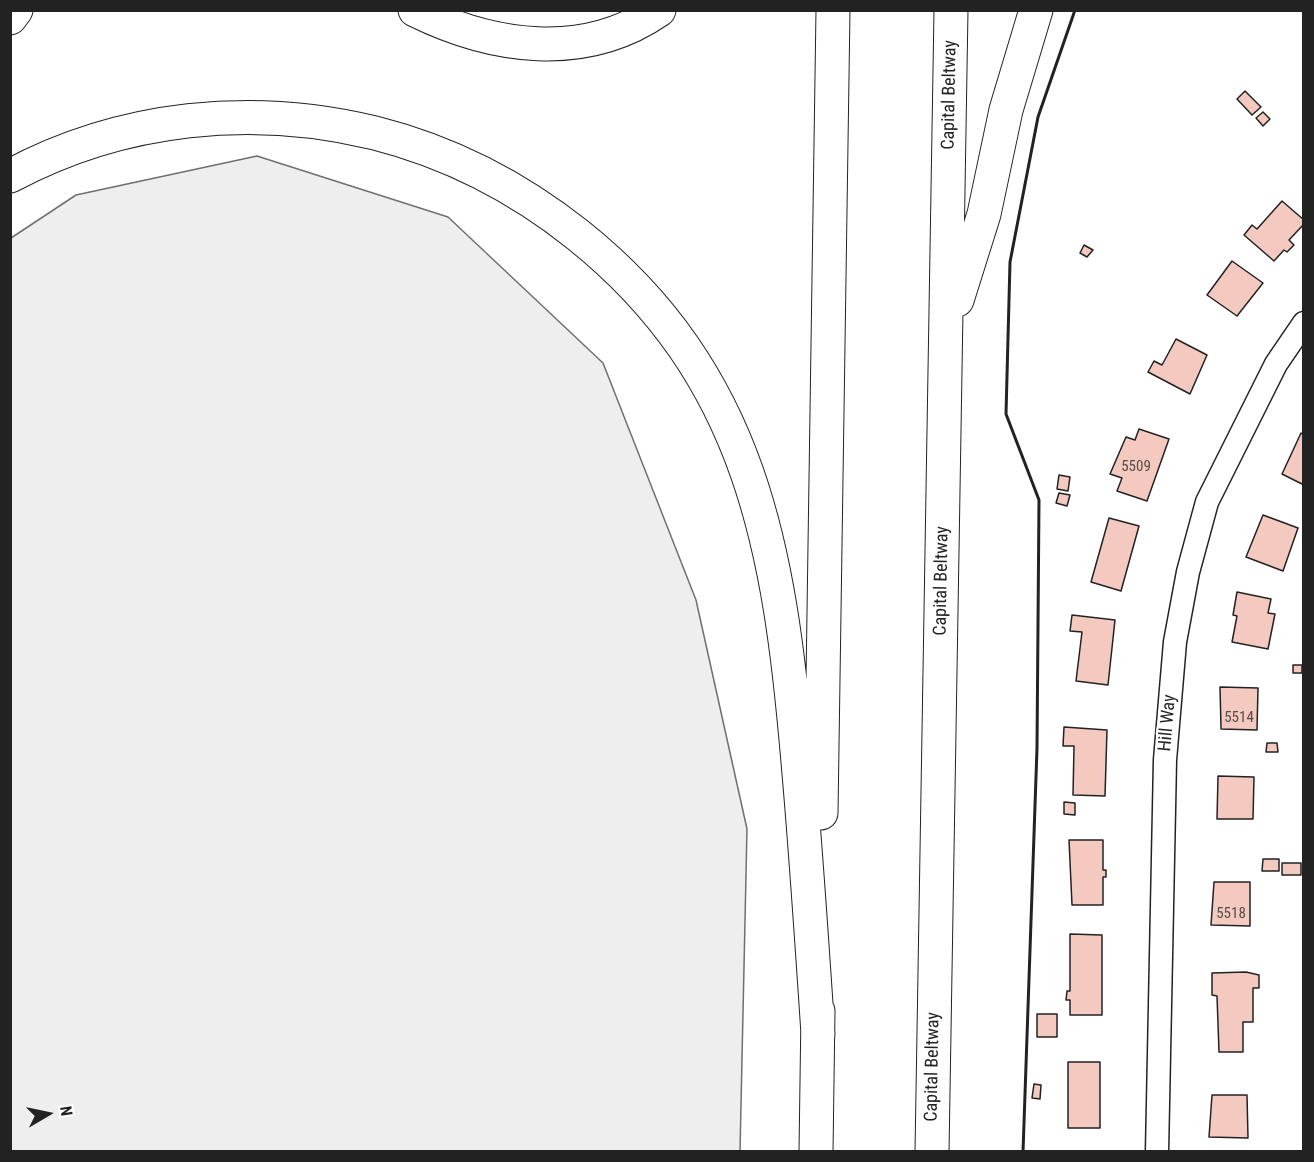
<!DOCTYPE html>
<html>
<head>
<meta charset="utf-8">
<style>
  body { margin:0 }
  #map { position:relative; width:1314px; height:1162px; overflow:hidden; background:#fff; font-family:"Roboto Condensed",sans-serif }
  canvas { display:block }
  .frame { position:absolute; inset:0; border:12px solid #222; pointer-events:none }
  .north { position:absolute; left:18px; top:1084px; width:60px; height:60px; -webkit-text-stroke:4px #fff; paint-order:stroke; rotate:81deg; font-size:16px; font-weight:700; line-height:24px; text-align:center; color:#222 }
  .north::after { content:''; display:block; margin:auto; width:21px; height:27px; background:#222; clip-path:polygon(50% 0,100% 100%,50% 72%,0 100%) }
</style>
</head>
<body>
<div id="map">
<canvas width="1314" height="1162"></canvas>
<div class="frame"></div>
<div class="north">N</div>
</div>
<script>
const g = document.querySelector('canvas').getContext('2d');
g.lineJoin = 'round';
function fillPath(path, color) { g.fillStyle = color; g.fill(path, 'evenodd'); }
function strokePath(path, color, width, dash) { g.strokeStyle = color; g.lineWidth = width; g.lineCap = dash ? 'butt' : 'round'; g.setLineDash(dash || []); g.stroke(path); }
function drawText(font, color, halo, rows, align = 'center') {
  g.font = font + ' "Roboto Condensed",sans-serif'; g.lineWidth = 4.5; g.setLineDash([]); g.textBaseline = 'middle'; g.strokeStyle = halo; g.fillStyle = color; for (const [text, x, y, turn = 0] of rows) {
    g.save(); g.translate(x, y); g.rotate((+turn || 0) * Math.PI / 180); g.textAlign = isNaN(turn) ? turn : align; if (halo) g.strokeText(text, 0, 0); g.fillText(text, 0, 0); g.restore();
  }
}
const green = new Path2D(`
  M 257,156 L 448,217 L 603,363 L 696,600 L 747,829 L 740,1151 L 11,1151 L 11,238 L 76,195 Z`);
fillPath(green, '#eee');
strokePath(green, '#6f6f6f', 1.5);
const building = new Path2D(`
  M 1245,91 L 1261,107 L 1252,115 L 1237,99 Z
  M 1263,112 L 1270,119 L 1263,126 L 1256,118 Z
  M 1282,201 L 1304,220 L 1304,224 L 1289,240 L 1294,245 L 1287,252 L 1284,250 L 1274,261 L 1244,235 L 1252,225 L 1257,229 Z
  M 1084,245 L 1093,250 L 1087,257 L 1080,253 Z
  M 1232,261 L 1263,283 L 1237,316 L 1207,295 Z
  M 1176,339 L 1207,355 L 1190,394 L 1148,372 L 1154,361 L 1162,365 Z
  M 1139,429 L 1169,439 L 1147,501 L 1117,491 L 1122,478 L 1110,474 L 1126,437 L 1135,440 Z
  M 1301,433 L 1304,435 L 1304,485 L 1282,474 Z
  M 1059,475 L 1070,477 L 1068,491 L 1057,489 Z
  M 1059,493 L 1070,495 L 1067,506 L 1056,503 Z
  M 1263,515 L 1298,528 L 1283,571 L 1246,557 Z
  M 1109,518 L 1139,526 L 1121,591 L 1091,582 Z
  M 1237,592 L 1271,599 L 1268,613 L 1275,614 L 1268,649 L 1232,642 L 1237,616 L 1233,615 Z
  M 1072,615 L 1115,620 L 1108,685 L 1076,681 L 1082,632 L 1070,631 Z
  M 1293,665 L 1302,665 L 1302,673 L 1293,673 Z
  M 1220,687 L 1258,688 L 1257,730 L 1221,729 Z
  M 1064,727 L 1107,730 L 1105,796 L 1073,795 L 1074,746 L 1063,746 Z
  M 1267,743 L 1277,743 L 1278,752 L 1266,752 Z
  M 1218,776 L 1254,777 L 1253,819 L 1217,819 Z
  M 1064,802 L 1075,803 L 1075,815 L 1064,814 Z
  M 1069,840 L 1103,840 L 1103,870 L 1106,870 L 1106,877 L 1103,877 L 1103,905 L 1072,905 Z
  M 1263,859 L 1279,859 L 1279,871 L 1262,871 Z
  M 1282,863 L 1301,863 L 1301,875 L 1282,875 Z
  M 1214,882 L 1250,882 L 1250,926 L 1211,925 Z
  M 1070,934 L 1102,935 L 1102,1015 L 1070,1015 L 1070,1000 L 1066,1000 L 1067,991 L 1070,991 Z
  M 1246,972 L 1259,975 L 1259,988 L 1253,988 L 1253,1022 L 1243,1022 L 1243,1052 L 1219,1052 L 1217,996 L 1212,995 L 1212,973 Z
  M 1037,1014 L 1057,1014 L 1057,1037 L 1037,1037 Z
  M 1068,1062 L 1100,1062 L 1100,1128 L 1068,1128 Z
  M 1034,1084 L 1041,1085 L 1040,1099 L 1032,1098 Z
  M 1212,1095 L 1247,1095 L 1248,1138 L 1209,1137 Z`);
fillPath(building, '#f3c9c0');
strokePath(building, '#222', 1.5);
const street = new Path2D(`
  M 1157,1152 L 1165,760 L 1175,642 L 1188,572 L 1207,502 L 1276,364 L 1304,323`);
const highway = new Path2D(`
  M 415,10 C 492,48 584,62 659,10
  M 10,18 L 16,10
  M 10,176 C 122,116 253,103 375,133 C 450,152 519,188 578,235 C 753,375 780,552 798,762 C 806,852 812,943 818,1034
  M 957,300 L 984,214 L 1006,110 L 1036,10
  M 821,813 L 833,10
  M 816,1152 L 818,1011
  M 932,1152 L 951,10`);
strokePath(street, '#222', 25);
strokePath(highway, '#222', 35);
strokePath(street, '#fff', 22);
strokePath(highway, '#fff', 33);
strokePath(new Path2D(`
  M 1023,1152 L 1037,748 L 1039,500 L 1006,414 L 1010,262 L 1038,117 L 1075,10`), '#222', 3);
drawText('15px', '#564c4a', null, [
  ["5509",1136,467],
  ["5514",1239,718],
  ["5518",1231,914]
]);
drawText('18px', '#222', '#fff', [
  ["Capital Beltway",950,95,-89],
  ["Capital Beltway",942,581,-89],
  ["Hill Way",1168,723,-85],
  ["Capital Beltway",933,1067,-89]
]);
</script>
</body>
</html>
